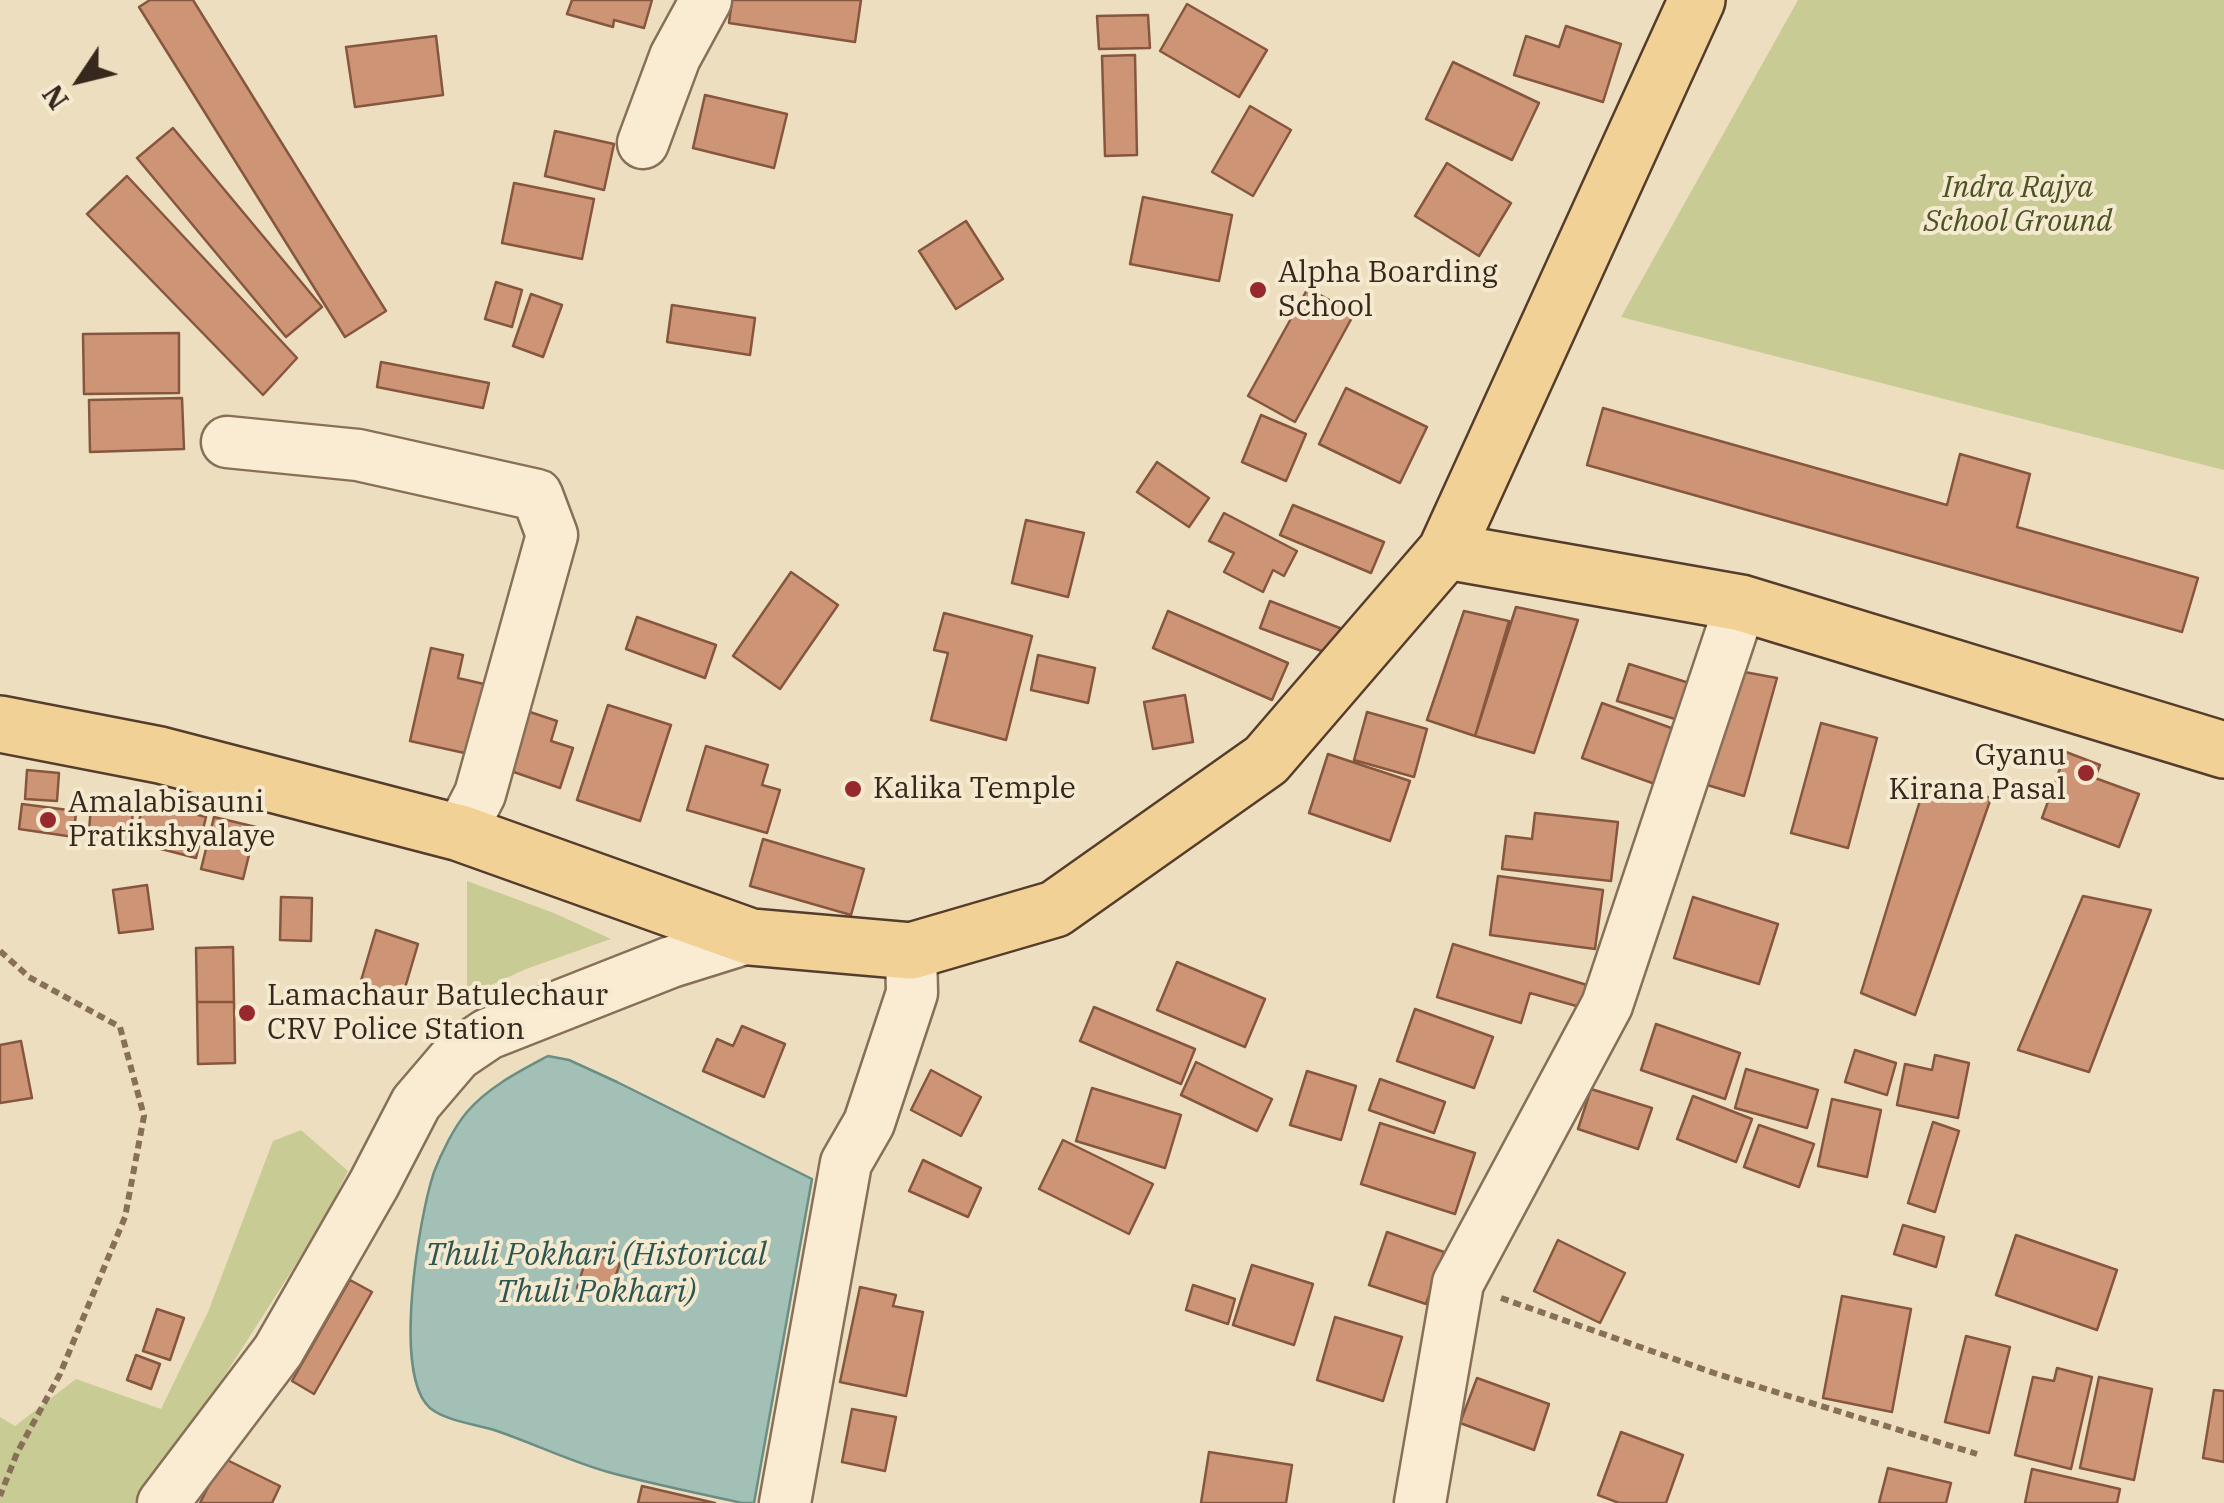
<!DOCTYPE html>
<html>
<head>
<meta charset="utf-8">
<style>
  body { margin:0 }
  #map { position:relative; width:2224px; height:1503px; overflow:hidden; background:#eedec0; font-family:"IBM Plex Serif",serif }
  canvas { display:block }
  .north { position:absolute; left:30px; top:30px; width:100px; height:100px; -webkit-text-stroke:8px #f5e9d0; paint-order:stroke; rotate:235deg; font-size:28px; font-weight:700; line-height:40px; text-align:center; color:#36281c }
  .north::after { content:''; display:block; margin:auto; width:35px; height:45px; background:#36281c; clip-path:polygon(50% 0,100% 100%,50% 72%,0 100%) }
</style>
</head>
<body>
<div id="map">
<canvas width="2224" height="1503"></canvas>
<div class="north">N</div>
</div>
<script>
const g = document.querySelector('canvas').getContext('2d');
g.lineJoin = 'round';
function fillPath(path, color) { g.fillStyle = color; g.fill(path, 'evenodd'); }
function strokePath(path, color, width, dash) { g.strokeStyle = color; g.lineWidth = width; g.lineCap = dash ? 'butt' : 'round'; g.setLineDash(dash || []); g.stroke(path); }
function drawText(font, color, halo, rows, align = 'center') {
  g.font = font + ' "IBM Plex Serif",serif'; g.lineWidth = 8; g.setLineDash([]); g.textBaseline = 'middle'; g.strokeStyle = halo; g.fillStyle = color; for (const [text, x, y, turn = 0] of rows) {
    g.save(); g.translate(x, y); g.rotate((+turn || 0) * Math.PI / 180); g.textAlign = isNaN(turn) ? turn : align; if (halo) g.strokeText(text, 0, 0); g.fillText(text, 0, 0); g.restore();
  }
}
fillPath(new Path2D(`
  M 1798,0 L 2224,0 L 2224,470 L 1621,317 Z
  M 467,881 L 554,913 L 611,939 L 526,969 L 467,996 Z
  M 301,1130 L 348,1171 L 321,1225 L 145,1500 L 143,1503 L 0,1503 L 0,1417 L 15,1426 L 76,1379 L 161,1409 L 208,1312 L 273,1141 Z`), '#c8cc94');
const water = new Path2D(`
  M 548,1056 L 569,1060 L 617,1082 L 812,1179 L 754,1503 L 742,1503 C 697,1493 652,1484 608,1472 C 569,1461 533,1443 494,1430 C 475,1424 446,1421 430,1408 C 392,1375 419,1217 434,1172 C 441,1154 454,1127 467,1112 C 488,1087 520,1071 548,1056 Z`);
fillPath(water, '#a3c0b6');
strokePath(water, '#6a8e83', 2.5);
const building = new Path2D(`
  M 150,0 L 193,0 L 386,311 L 345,337 L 139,7 Z
  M 572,0 L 652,0 L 644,28 L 614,20 L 613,27 L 567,14 Z
  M 732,0 L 861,0 L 855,42 L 729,23 Z
  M 1187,4 L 1267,50 L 1239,97 L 1160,51 Z
  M 1148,15 L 1150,48 L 1099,49 L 1097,16 Z
  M 1566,26 L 1621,44 L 1603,102 L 1514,75 L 1526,36 L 1559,47 Z
  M 436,36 L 443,95 L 355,107 L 346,47 Z
  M 1135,55 L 1137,155 L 1105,156 L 1102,56 Z
  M 1453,62 L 1539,103 L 1512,160 L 1426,119 Z
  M 705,95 L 787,114 L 774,168 L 693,148 Z
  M 1250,106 L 1291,130 L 1253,196 L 1212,172 Z
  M 173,128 L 322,307 L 286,337 L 137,158 Z
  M 555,131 L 614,144 L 604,190 L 545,176 Z
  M 1447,163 L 1511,203 L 1479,256 L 1415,216 Z
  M 127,176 L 297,358 L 263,395 L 87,214 Z
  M 514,183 L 594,199 L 582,259 L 502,243 Z
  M 1143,197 L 1232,215 L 1219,281 L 1130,264 Z
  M 966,221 L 1003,279 L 956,309 L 919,251 Z
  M 496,282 L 522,290 L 512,327 L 485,319 Z
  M 1308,288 L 1354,314 L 1295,422 L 1248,396 Z
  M 531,294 L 562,305 L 543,357 L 513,346 Z
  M 672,305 L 755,318 L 750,355 L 667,342 Z
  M 179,333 L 179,393 L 84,394 L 83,334 Z
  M 381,362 L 489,383 L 483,408 L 377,387 Z
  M 1346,388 L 1427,427 L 1400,483 L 1319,444 Z
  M 182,398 L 184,449 L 90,452 L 89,400 Z
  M 1603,408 L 1947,505 L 1960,454 L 2030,474 L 2017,527 L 2198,578 L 2182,632 L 1587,465 Z
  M 1261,415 L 1306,434 L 1286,481 L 1242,462 Z
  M 1157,462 L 1209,498 L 1189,527 L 1137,492 Z
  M 1293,505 L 1384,542 L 1371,573 L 1280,535 Z
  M 1224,513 L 1297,551 L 1284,576 L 1273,570 L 1263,592 L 1224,572 L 1234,553 L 1209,541 Z
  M 1026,520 L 1084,533 L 1068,597 L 1012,583 Z
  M 791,572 L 838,605 L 780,689 L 733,656 Z
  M 1270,601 L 1345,630 L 1335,656 L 1260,628 Z
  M 1516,607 L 1578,620 L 1534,753 L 1475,736 Z
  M 1168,611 L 1288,663 L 1272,700 L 1153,648 Z
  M 1464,611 L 1509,621 L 1475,736 L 1427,720 Z
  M 944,613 L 1032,636 L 1006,740 L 931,720 L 948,653 L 934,650 Z
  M 637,617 L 716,645 L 705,678 L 626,649 Z
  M 431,648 L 463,655 L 458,678 L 484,684 L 469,754 L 410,741 Z
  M 1038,655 L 1095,668 L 1088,703 L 1031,690 Z
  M 1629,664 L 1689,683 L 1678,720 L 1617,701 Z
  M 1739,671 L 1777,678 L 1744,796 L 1704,784 Z
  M 1185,695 L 1193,742 L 1153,749 L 1144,702 Z
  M 1602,703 L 1674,729 L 1655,784 L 1582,758 Z
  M 608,705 L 671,725 L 640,821 L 577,800 Z
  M 527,711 L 557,721 L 551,741 L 573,748 L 560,788 L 508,770 Z
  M 1367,712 L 1427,729 L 1414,777 L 1354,760 Z
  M 1821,723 L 1877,738 L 1848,848 L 1791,833 Z
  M 706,746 L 768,765 L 762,785 L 780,790 L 767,833 L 687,810 Z
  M 2066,752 L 2100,765 L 2095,778 L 2139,794 L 2119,847 L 2042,818 Z
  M 1328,754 L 1410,781 L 1390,841 L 1309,813 Z
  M 27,770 L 59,773 L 57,801 L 25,799 Z
  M 1926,781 L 1991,798 L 1915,1015 L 1861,993 Z
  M 144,801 L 206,817 L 196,858 L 134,842 Z
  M 22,804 L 76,811 L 74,837 L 19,829 Z
  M 91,806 L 133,810 L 130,846 L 88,843 Z
  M 1535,813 L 1618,822 L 1611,881 L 1502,869 L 1506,836 L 1532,839 Z
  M 214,817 L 256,827 L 243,879 L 201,869 Z
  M 763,839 L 864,869 L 851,915 L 750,886 Z
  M 1498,876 L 1603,890 L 1595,949 L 1490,935 Z
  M 147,885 L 153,929 L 119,933 L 113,890 Z
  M 2083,896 L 2151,910 L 2089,1072 L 2018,1050 Z
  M 281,897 L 312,898 L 311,941 L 280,940 Z
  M 1693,897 L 1778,924 L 1759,984 L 1674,958 Z
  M 376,930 L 418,944 L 402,998 L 360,984 Z
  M 1453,944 L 1587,985 L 1580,1007 L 1530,993 L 1521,1023 L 1437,997 Z
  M 233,947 L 234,1002 L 197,1002 L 196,948 Z
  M 1177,962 L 1265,999 L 1245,1047 L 1157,1010 Z
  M 197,1002 L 234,1002 L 235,1063 L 198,1064 Z
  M 1094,1007 L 1195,1049 L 1181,1084 L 1080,1041 Z
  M 1415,1009 L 1493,1037 L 1474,1088 L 1397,1061 Z
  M 1656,1024 L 1740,1053 L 1725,1099 L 1641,1070 Z
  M 742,1026 L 785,1044 L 764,1097 L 703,1071 L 717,1039 L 733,1046 Z
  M 21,1041 L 32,1098 L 0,1103 L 0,1045 Z
  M 1855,1050 L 1896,1063 L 1887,1095 L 1845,1082 Z
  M 1935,1055 L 1969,1063 L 1958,1118 L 1897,1105 L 1905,1064 L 1932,1070 Z
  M 1196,1062 L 1272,1099 L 1257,1131 L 1181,1095 Z
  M 1746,1069 L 1818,1090 L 1807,1128 L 1735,1108 Z
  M 931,1070 L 981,1097 L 961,1136 L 911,1110 Z
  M 1307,1071 L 1356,1086 L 1341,1140 L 1290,1125 Z
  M 1380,1079 L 1445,1102 L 1434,1133 L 1369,1110 Z
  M 1092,1088 L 1181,1115 L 1165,1168 L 1076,1141 Z
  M 1591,1089 L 1652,1108 L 1638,1149 L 1578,1129 Z
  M 1693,1096 L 1752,1119 L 1736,1162 L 1677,1139 Z
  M 1832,1099 L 1881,1110 L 1867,1177 L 1818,1166 Z
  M 1933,1122 L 1959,1131 L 1935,1212 L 1908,1203 Z
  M 1380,1123 L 1475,1153 L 1455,1214 L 1361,1184 Z
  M 1759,1125 L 1814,1144 L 1799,1187 L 1744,1167 Z
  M 1063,1140 L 1153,1184 L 1129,1234 L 1039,1189 Z
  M 923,1160 L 981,1188 L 968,1217 L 909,1191 Z
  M 1903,1225 L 1944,1237 L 1936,1267 L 1894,1254 Z
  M 1387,1232 L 1444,1252 L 1426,1304 L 1369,1285 Z
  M 2016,1235 L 2117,1270 L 2097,1330 L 1996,1295 Z
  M 1558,1240 L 1625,1273 L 1600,1323 L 1534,1291 Z
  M 588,1253 L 620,1263 L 608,1299 L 577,1288 Z
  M 1252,1265 L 1313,1284 L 1294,1345 L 1233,1325 Z
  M 350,1280 L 372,1292 L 314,1394 L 292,1381 Z
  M 1193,1285 L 1235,1299 L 1228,1324 L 1186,1310 Z
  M 860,1287 L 896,1295 L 893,1306 L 923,1312 L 906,1396 L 840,1382 Z
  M 1842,1296 L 1911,1309 L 1892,1412 L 1823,1398 Z
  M 157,1309 L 184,1318 L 170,1360 L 143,1351 Z
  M 1335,1317 L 1402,1337 L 1383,1401 L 1317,1380 Z
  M 1966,1336 L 2010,1347 L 1989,1433 L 1945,1422 Z
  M 136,1355 L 160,1364 L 151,1389 L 127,1380 Z
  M 2057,1368 L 2092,1377 L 2071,1469 L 2015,1455 L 2033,1377 L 2054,1381 Z
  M 2099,1377 L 2152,1389 L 2134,1480 L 2080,1468 Z
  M 1477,1378 L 1549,1404 L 1534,1450 L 1460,1423 Z
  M 2214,1390 L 2224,1391 L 2224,1462 L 2203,1458 Z
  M 852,1409 L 896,1417 L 885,1471 L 842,1462 Z
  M 1621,1432 L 1683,1455 L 1666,1503 L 1619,1503 L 1598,1495 Z
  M 1209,1452 L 1292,1465 L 1286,1503 L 1201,1503 Z
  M 223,1458 L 280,1486 L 272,1503 L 200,1503 Z
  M 1888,1468 L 1951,1483 L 1946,1503 L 1879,1503 Z
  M 2032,1469 L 2120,1489 L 2117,1503 L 2025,1503 Z
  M 642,1486 L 715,1503 L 638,1503 Z`);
fillPath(building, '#cd9575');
strokePath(building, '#86573e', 2.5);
const street = new Path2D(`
  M 643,143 L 675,57 L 706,0
  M 227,442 L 358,455 L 537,495 L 552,535 L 480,794 L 460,833
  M 163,1503 L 278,1351 L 374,1184 L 416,1103 L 457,1055 L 488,1034 L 671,962 L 751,937
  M 785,1503 L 846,1163 L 869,1123 L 912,993 L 911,951
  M 1420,1503 L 1458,1283 L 1607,1005 L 1741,603`);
const primary = new Path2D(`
  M 1446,551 L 1741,603 L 2224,750
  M 0,724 L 160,755 L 460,833 L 751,937 L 911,951 L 1055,909 L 1266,760 L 1446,551 L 1697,0`);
strokePath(street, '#876f58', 55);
strokePath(primary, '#553d2c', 60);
strokePath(new Path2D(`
  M 0,951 L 29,977 L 120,1027 L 144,1116 L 125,1217 L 60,1374 L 17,1453 L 0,1496
  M 1501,1298 L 1714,1373 L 1977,1454`), '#876f58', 6, [8, 5]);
strokePath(street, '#f9ecd3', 50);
strokePath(primary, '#f2d197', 55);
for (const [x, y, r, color] of [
  [1258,290,10,"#96282e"],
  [2086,773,10,"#96282e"],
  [853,789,10,"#96282e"],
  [48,820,10,"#96282e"],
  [247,1013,10,"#96282e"]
]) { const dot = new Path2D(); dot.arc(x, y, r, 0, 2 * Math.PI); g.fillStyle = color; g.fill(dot); strokePath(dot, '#f5e9d0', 4); }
drawText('italic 30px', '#495323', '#f5e9d0', [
  ["Indra Rajya",2018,188],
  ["School Ground",2018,222]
]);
drawText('30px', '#36281c', '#f5e9d0', [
  ["Alpha Boarding",1278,273],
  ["School",1278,307],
  ["Gyanu",2066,756,"right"],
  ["Kirana Pasal",2066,790,"right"],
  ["Kalika Temple",873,789],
  ["Amalabisauni",68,803],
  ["Pratikshyalaye",68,837],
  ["Lamachaur Batulechaur",267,996],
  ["CRV Police Station",267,1030]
], 'left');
drawText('italic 32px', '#2c5652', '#f5e9d0', [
  ["Thuli Pokhari (Historical",596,1256],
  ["Thuli Pokhari)",596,1293]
]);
</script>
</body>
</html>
